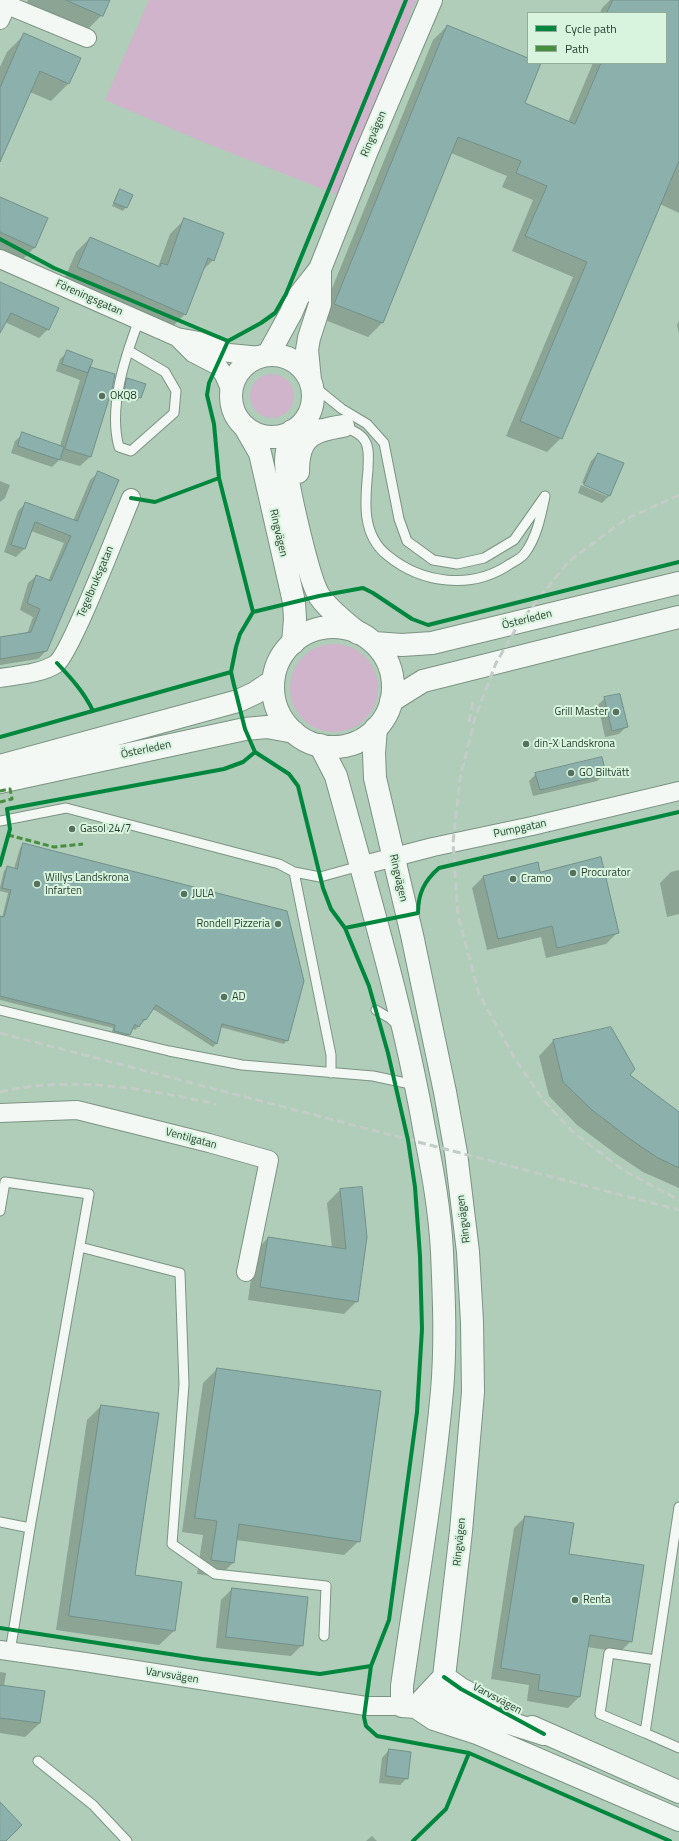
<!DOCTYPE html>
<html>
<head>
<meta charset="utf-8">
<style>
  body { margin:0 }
  #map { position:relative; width:679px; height:1841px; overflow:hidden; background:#afcdb8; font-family:"Titillium Web",sans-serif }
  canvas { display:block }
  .legend { position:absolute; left:527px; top:12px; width:140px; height:52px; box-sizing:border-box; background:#d8f4df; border:1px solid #92ac99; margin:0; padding:5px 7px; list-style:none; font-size:12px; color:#283f2f }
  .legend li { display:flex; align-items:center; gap:8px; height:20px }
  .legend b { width:20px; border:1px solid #92ac99 }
</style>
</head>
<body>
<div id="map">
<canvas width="679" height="1841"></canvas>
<ul class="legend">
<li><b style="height:5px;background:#00873e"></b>Cycle path</li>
<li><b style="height:5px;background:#478e3f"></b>Path</li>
</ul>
</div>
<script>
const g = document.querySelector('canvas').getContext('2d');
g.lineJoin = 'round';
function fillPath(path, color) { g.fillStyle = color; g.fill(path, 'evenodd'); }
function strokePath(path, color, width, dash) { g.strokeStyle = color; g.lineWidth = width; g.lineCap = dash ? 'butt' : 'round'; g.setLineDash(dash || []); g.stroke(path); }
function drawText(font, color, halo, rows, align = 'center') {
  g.font = font + ' "Titillium Web",sans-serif'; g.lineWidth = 4; g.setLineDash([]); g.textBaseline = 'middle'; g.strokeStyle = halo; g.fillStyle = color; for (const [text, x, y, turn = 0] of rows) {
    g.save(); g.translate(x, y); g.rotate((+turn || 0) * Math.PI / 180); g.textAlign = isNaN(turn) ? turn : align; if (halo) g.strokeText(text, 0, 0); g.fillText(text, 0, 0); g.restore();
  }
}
fillPath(new Path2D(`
  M 149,0 L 416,0 L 338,195 L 203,142 L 105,100 Z
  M250 396a22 22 0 1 1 44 0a22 22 0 1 1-44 0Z
  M290 688a44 44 0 1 1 88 0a44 44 0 1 1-88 0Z`), '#cfb4cb');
fillPath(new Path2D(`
  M 28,0 L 109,0 L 102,15 L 82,35 L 24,10 Z
  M 610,0 L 679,0 L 679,213 L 660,204 L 561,438 L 547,452 L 506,436 L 573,277 L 512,251 L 533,200 L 502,187 L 507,176 L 451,153 L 382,323 L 368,337 L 320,318 L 433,40 L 447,26 L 528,59 L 528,63 L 539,63 L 523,103 L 568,122 L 593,63 L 666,63 L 666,13 L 600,13 L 602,8 Z
  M 24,35 L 68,84 L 51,101 L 30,92 L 0,160 L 0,67 L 7,52 Z
  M 120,191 L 126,207 L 123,211 L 112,206 L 117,194 Z
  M 0,198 L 35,247 L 17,265 L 0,257 Z
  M 185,219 L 213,260 L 202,271 L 185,314 L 171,328 L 63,282 L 76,252 L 90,238 L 158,267 L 170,234 Z
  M 0,284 L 48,329 L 39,338 L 5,322 L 0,328 Z
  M 679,321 L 679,333 L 677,325 Z
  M 68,352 L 87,371 L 91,368 L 90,457 L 80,466 L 59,460 L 52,467 L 11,453 L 15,441 L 23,434 L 60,446 L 80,380 L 56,371 L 60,359 Z
  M 127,379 L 140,397 L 137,401 L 121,396 L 124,382 Z
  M 598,454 L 609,496 L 602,503 L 578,493 L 581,485 L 607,496 L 607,494 L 582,483 L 591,461 Z
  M 98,473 L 46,651 L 38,659 L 0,665 L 0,638 L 27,634 L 33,617 L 20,610 L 28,583 L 36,576 L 48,581 L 64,543 L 31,531 L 24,549 L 16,557 L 4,552 L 18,511 L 26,503 L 73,521 L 90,480 Z
  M 0,481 L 10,485 L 5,498 L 0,502 Z
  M 605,698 L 626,727 L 619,734 L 605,737 L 598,705 Z
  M 605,773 L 597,781 L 533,796 L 529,781 L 536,774 Z
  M 24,844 L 287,1040 L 284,1044 L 220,1027 L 216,1044 L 213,1047 L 153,1009 L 145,1020 L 135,1030 L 132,1028 L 125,1038 L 111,1035 L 113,1028 L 0,1000 L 0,917 L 2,918 L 8,893 L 0,891 L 0,887 L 4,871 L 7,868 L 14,869 L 20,848 Z
  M 537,864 L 539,873 L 617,933 L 606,944 L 546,958 L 541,937 L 487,950 L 472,888 L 483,877 Z
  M 679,870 L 679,914 L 667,917 L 660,883 L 671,872 Z
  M 610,1028 L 628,1075 L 679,1113 L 679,1188 L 643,1172 L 616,1154 L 577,1125 L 549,1096 L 539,1056 L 553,1041 Z
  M 340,1190 L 357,1301 L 344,1314 L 248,1300 L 255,1251 L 268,1238 L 332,1248 L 327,1203 Z
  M 217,1369 L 359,1541 L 344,1555 L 236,1540 L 233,1563 L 218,1577 L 197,1574 L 203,1535 L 182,1532 L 203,1383 Z
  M 101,1406 L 134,1576 L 174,1631 L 159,1645 L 56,1630 L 87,1420 Z
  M 525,1517 L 568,1554 L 631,1641 L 620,1652 L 587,1647 L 579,1697 L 568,1708 L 527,1701 L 529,1685 L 491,1679 L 514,1528 Z
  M 232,1589 L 302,1645 L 291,1656 L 216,1648 L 221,1600 Z
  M 0,1672 L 6,1673 L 4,1686 L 40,1723 L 25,1737 L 0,1733 Z
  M 389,1750 L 407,1778 L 400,1785 L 379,1783 L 382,1758 Z
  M 372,1836 L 377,1841 L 366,1841 Z`), '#0003');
const building = new Path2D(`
  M 66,0 L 110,0 L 103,16 Z
  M 613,0 L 679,0 L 679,161 L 562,439 L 520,421 L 587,262 L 525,236 L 547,186 L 516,173 L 521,161 L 458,137 L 383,323 L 334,304 L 447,25 L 528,58 L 528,63 L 541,63 L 525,103 L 575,124 L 601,63 L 666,63 L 666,13 L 607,13 Z
  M 24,33 L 81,58 L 69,84 L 40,71 L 0,162 L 0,88 Z
  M 120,189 L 133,195 L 127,208 L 114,203 Z
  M 0,197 L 48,218 L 35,248 L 0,232 Z
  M 184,218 L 224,233 L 214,261 L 208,258 L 186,315 L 77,267 L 90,237 L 160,267 L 161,263 L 167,265 Z
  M 0,282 L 59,308 L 49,330 L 11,313 L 0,333 Z
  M 67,350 L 93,360 L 88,373 L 62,364 Z
  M 90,367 L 115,374 L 112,389 L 91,457 L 65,449 Z
  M 127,378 L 146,384 L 141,398 L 124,393 Z
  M 22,432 L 64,447 L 60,460 L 18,446 Z
  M 598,453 L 624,463 L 610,496 L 584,485 Z
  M 98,471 L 119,480 L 47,651 L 0,659 L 0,637 L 31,632 L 40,609 L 27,603 L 36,575 L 51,581 L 71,536 L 35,522 L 25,549 L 11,545 L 25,502 L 77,521 Z
  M 620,694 L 628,727 L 612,731 L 604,697 Z
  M 602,757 L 606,774 L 540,790 L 535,773 Z
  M 23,843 L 287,911 L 304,981 L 288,1041 L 222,1024 L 217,1044 L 156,1005 L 146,1020 L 144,1019 L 139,1027 L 135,1024 L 130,1035 L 114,1031 L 115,1025 L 0,996 L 0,916 L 4,917 L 11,890 L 2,888 L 7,866 L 17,869 Z
  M 601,857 L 619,933 L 557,948 L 552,926 L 498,939 L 483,876 L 538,862 L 540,872 Z
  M 611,1027 L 635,1069 L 630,1075 L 679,1112 L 679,1168 L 658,1158 L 630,1139 L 592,1110 L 563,1082 L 553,1040 Z
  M 362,1187 L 367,1237 L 358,1302 L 260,1287 L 268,1237 L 346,1249 L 340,1189 Z
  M 217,1368 L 381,1391 L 360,1542 L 239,1524 L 234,1563 L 211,1560 L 217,1521 L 195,1518 Z
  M 101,1405 L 159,1413 L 135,1575 L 182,1582 L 175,1631 L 69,1616 Z
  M 525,1516 L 574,1523 L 569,1554 L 644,1565 L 632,1642 L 590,1635 L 580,1697 L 538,1690 L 540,1675 L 501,1668 Z
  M 232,1588 L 308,1597 L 303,1646 L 226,1637 Z
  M 0,1685 L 45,1691 L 40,1723 L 0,1718 Z
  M 389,1749 L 411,1752 L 408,1779 L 386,1776 Z
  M 0,1802 L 22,1825 L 6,1841 L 0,1841 Z`);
fillPath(building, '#8cb0ab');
strokePath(building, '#72908a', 1);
const lane = new Path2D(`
  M 129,351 L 165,372 L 176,391 L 174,413 L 131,451 L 119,447 C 108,408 125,357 139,320
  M 311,384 L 342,409 L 367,424 L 384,443 L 399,519 L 407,541 L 433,560 L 457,564 L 484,558 L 514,540 L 545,496 C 541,515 537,537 525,553 C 522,558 515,561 510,564 C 472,590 422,584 387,555 C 361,534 365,500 368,470 C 368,461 370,449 365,441 C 361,433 349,429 342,426
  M 301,424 L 321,424
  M 0,821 L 66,808 L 279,864 L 294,872 L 320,877 L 360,866
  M 294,872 L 331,1055 L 331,1073
  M 0,1010 L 169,1051 L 242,1065 L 373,1076 L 415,1085
  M 376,1010 L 391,1019 L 398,1026
  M 0,1211 L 5,1182 L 89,1194 L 30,1528 L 10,1652
  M 80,1247 L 180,1273 L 184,1384 L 172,1544 L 215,1574 L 326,1586 L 324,1636
  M 679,1507 L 645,1733 L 679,1748
  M 0,1522 L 30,1528
  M 645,1733 L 600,1714 L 609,1653 L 656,1660
  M 38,1761 L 93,1805 L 127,1841`);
const street = new Path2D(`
  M 0,2 L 87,38
  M 0,20 L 9,0
  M 0,259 L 177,337 L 199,341 L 229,353 L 261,356
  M 177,337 L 193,353 L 218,366 L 224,375 L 231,391
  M 0,678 C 18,675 40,674 56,664 C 71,653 120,524 131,498
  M 360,866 L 433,847 L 532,826 L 679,791
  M 0,1113 L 77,1110 L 209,1143 L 269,1160 L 246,1272
  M 0,1650 L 85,1662 L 366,1706 L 402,1706`);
const secondary = new Path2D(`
  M 268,355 L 291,313 L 298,297 L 320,269 L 366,153 L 431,0
  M231 396a41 41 0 1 1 82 0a41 41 0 1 1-82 0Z
  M 310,380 L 307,350 L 309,338 L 320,304 L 320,269
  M 245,427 L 260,453 L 294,602 L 295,619 L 293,643
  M 292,431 C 289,441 286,451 286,461 C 286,482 309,582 320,597 C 330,611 345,622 358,633
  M 298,472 C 298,437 311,431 343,426
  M 376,728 L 374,753 L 375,778 L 412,935 L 445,1092 L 456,1153 L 468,1252 L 472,1322 L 473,1392 L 461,1531 L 444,1677 L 416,1707
  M 320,745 L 336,776 C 368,893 403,1009 424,1128 C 432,1168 440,1210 442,1252 C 444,1298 446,1345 442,1391 C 433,1490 416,1588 402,1686 L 402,1706 L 416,1707 L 444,1700 L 503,1721 L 544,1734
  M 444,1677 L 461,1689 L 489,1704
  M 416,1707 L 434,1719 L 477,1733 L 679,1820
  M 532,1727 L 679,1792`);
const primary = new Path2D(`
  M273 687a60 60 0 1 1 120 0a60 60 0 1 1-120 0Z
  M 374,643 L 402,645 L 432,643 L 679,583
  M 391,701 L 423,681 L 679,617
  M 0,766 L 238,701 L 255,693 L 273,681
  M 0,782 L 245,729 L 267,727 L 294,732`);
strokePath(lane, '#7c9383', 11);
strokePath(street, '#7c9383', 20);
strokePath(secondary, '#7c9383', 24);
strokePath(primary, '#7c9383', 24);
strokePath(lane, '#f3f8f4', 9);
strokePath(street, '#f3f8f4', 18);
strokePath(secondary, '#f3f8f4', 22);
strokePath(primary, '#f3f8f4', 22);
strokePath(new Path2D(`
  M 679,495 L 626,519 L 569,561 L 520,622 L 496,663 L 475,718 L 460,778 L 453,843 L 458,915 L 479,994 L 515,1059 L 544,1101 L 573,1132 L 623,1170 L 679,1200
  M 469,722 L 473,701
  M 0,1033 L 679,1210
  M 0,1092 C 71,1075 146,1089 216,1104`), '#c3ccc6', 3, [8, 4]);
strokePath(new Path2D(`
  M 0,791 L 10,789 L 12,799 L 0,802
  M 8,835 L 54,847 L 83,844`), '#478e3f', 3, [6, 3]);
strokePath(new Path2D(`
  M 406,0 L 286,294 L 275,313 L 261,323 L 228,341 L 209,383 L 207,395 L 214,424 L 219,478 L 253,612 L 240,634 L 236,647 L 231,672 L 234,685 L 245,729 L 255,752 L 289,774 L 298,786 L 323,888 L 331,909 L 345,928 L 369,986 L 388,1053 L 408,1140 L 415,1187 L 420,1256 L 422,1329 L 417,1412 L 389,1620 L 371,1666 L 364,1717 L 366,1726 L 377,1736 L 469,1753 L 670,1841
  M 0,239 L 54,268 L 228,341
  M 131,498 L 155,502 L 219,478
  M 253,612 L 319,596 L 363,588 L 373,593 L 412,619 L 428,625 L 679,562
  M 57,663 C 71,678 84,692 93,711
  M 0,737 L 231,672
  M 0,865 L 10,829 L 7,809 L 224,769 L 243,762 L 255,752
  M 345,928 L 418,913 C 418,894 424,881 439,868 L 679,812
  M 0,1628 L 202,1659 L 320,1674 L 371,1666
  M 444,1677 L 461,1689 L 544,1734
  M 413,1841 L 446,1809 L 469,1753`), '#00873e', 4);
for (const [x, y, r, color] of [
  [102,396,4,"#57715f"],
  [616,712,4,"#57715f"],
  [526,744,4,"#57715f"],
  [571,773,4,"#57715f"],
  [72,829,4,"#57715f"],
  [573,873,4,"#57715f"],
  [513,879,4,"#57715f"],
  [37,884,4,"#57715f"],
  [184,894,4,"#57715f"],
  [278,924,4,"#57715f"],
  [224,997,4,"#57715f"],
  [575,1600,4,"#57715f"]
]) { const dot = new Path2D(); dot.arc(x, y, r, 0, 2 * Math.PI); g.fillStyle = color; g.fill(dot); strokePath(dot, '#d8f4df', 1.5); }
drawText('11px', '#283f2f', '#d8f4df', [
  ["Ringvägen",374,134,-67],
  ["Föreningsgatan",89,298,24],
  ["Ringvägen",278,533,77],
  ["Tegelbruksgatan",96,582,-67],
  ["Österleden",527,620,-14],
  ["Österleden",146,750,-12],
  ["Pumpgatan",520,829,-12],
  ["Ringvägen",398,878,77],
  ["Ventilgatan",191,1139,15],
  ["Ringvägen",464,1219,-97],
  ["Ringvägen",460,1542,-84],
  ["Varvsvägen",172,1676,9],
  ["Varvsvägen",497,1699,28]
]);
drawText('11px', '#283f2f', '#d8f4df', [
  ["OKQ8",110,396],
  ["Grill Master",608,712,"right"],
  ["din-X Landskrona",534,744],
  ["GO Biltvätt",579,773],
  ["Gasol 24/7",80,829],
  ["Procurator",581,873],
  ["Willys Landskrona",45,878],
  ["Infarten",45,891],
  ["Cramo",521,879],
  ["JULA",192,894],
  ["Rondell Pizzeria",270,924,"right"],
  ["AD",232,997],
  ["Renta",583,1600]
], 'left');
</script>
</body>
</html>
